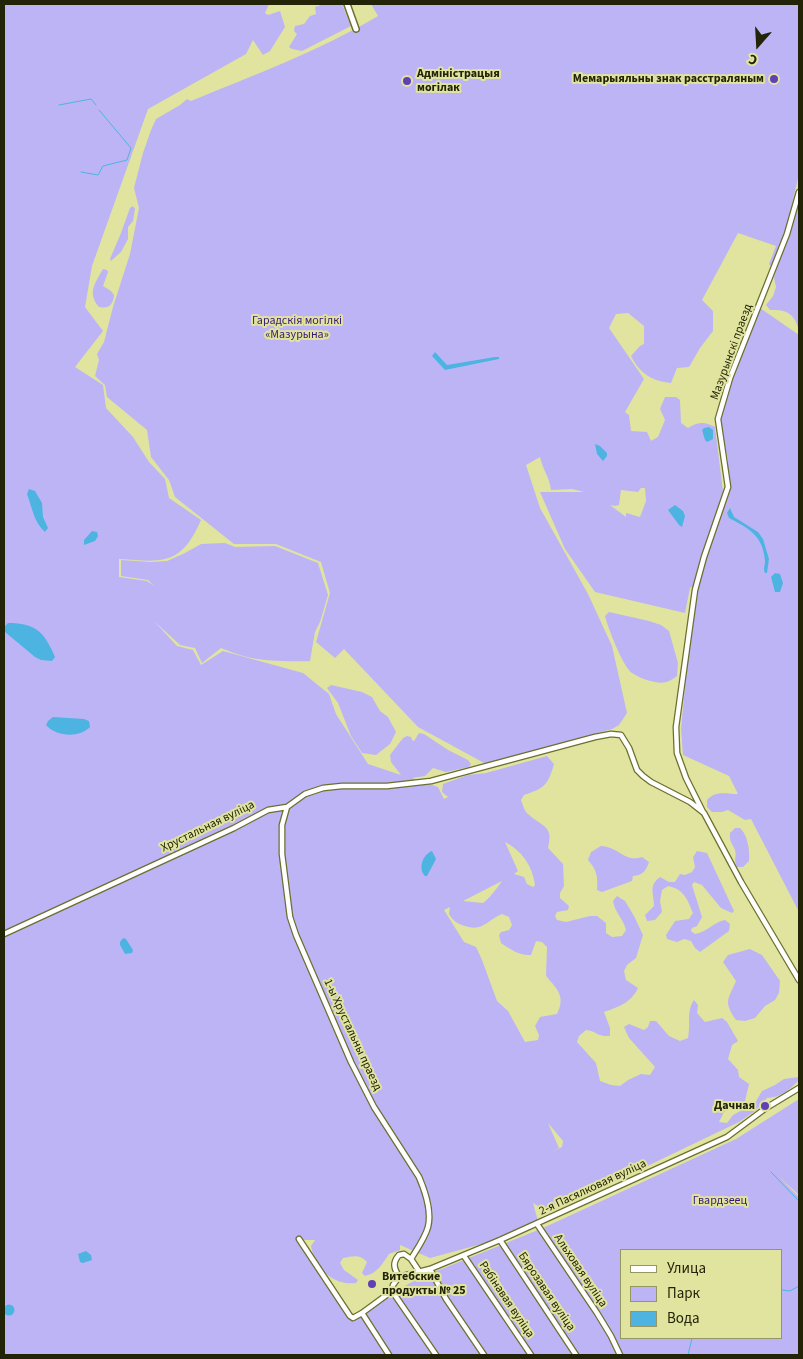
<!DOCTYPE html>
<html>
<head>
<meta charset="utf-8">
<style>
  body { margin:0 }
  #map { position:relative; width:803px; height:1359px; overflow:hidden; background:#e0e49f; font-family:"Source Sans 3",sans-serif }
  canvas { display:block }
  .frame { position:absolute; inset:0; border:5px solid #222307; pointer-events:none }
  .legend { position:absolute; left:620px; top:1249px; width:162px; height:90px; box-sizing:border-box; background:#e0e49f; border:1px solid #949762; margin:0; padding:6px 9px; list-style:none; font-size:15px; color:#222307 }
  .legend li { display:flex; align-items:center; gap:10px; height:25px }
  .legend b { width:25px; border:1px solid #949762 }
  .north { position:absolute; left:733px; top:20px; width:50px; height:50px; -webkit-text-stroke:4px #e0e49f; paint-order:stroke; rotate:199deg; font-size:14px; font-weight:700; line-height:20px; text-align:center; color:#222307 }
  .north::after { content:''; display:block; margin:auto; width:18px; height:22px; background:#222307; clip-path:polygon(50% 0,100% 100%,50% 72%,0 100%) }
</style>
</head>
<body>
<div id="map">
<canvas width="803" height="1359"></canvas>
<div class="frame"></div>
<ul class="legend">
<li><b style="height:6px;background:#fff"></b>Улица</li>
<li><b style="height:14px;background:#bdb4f5"></b>Парк</li>
<li><b style="height:14px;background:#4db4e1"></b>Вода</li>
</ul>
<div class="north">С</div>
</div>
<script>
const g = document.querySelector('canvas').getContext('2d');
g.lineJoin = 'round';
function fillPath(path, color) { g.fillStyle = color; g.fill(path, 'evenodd'); }
function strokePath(path, color, width, dash) { g.strokeStyle = color; g.lineWidth = width; g.lineCap = dash ? 'butt' : 'round'; g.setLineDash(dash || []); g.stroke(path); }
function drawText(font, color, halo, rows, align = 'center') {
  g.font = font + ' "Source Sans 3",sans-serif'; g.lineWidth = 4; g.setLineDash([]); g.textBaseline = 'middle'; g.strokeStyle = halo; g.fillStyle = color; for (const [text, x, y, turn = 0] of rows) {
    g.save(); g.translate(x, y); g.rotate((+turn || 0) * Math.PI / 180); g.textAlign = isNaN(turn) ? turn : align; if (halo) g.strokeText(text, 0, 0); g.fillText(text, 0, 0); g.restore();
  }
}
fillPath(new Path2D(`
  M 4,4 L 269,4 L 265,13 L 268,15 L 280,11 L 285,27 L 270,51 L 263,55 L 253,40 L 246,54 L 148,109 L 92,266 L 85,307 L 103,331 L 75,367 L 103,385 L 106,408 L 133,437 L 149,462 L 165,479 L 169,498 L 201,520 C 181,566 163,562 119,559 L 119,577 L 147,581 L 154,586 L 148,580 L 121,576 L 121,560 L 151,562 L 167,561 L 185,553 L 201,544 L 225,543 L 235,547 L 275,546 L 318,563 L 328,595 L 320,622 L 315,632 L 310,661 C 294,662 259,661 243,656 C 236,654 229,651 221,648 L 202,663 L 195,648 L 180,645 L 154,621 L 177,646 L 193,650 L 201,665 L 223,651 L 303,673 L 329,694 L 336,714 L 368,764 L 401,775 L 391,762 L 390,755 L 403,738 L 407,736 L 411,737 L 412,740 L 414,741 L 419,733 L 424,734 L 448,750 L 468,760 L 471,764 L 469,767 L 446,772 L 433,768 L 425,776 L 412,778 L 438,787 L 444,799 L 448,797 L 442,792 L 443,784 L 468,775 L 486,773 L 547,756 L 554,764 C 548,785 545,788 524,795 L 521,800 C 523,805 524,811 528,814 C 542,827 554,825 548,848 L 563,864 L 564,886 L 560,893 L 560,898 L 569,906 L 568,910 L 557,912 L 555,916 L 557,920 L 566,922 L 590,916 L 597,916 L 606,923 L 606,933 L 612,937 L 622,936 L 626,930 C 623,918 615,913 613,901 L 617,896 L 625,901 L 634,916 L 643,935 L 636,958 L 627,965 L 624,971 L 626,980 L 638,988 C 631,1003 618,1007 604,1012 L 610,1028 L 610,1036 C 598,1037 596,1031 586,1030 L 579,1036 L 577,1042 L 596,1063 L 600,1081 L 611,1085 L 620,1086 L 628,1080 L 641,1074 L 650,1075 L 655,1067 L 629,1038 L 624,1027 L 629,1024 L 644,1030 L 648,1027 L 650,1021 L 656,1021 L 669,1036 L 680,1041 L 688,1038 C 691,1025 686,1011 694,1000 L 698,1005 L 697,1013 L 705,1022 L 722,1018 L 727,1022 L 738,1041 L 732,1045 L 728,1059 L 738,1070 L 739,1077 L 749,1084 L 745,1101 L 724,1112 L 719,1122 L 727,1123 L 733,1115 L 755,1103 L 762,1091 L 775,1085 L 784,1079 L 799,1077 L 799,1080 C 789,1090 782,1097 767,1098 L 755,1111 L 739,1122 L 614,1182 C 608,1184 602,1187 595,1188 C 590,1189 584,1190 580,1192 C 566,1199 549,1215 533,1203 L 538,1221 L 489,1242 L 430,1258 L 400,1245 L 400,1250 L 389,1254 C 382,1264 378,1273 365,1276 L 362,1273 L 367,1262 C 360,1254 353,1256 343,1258 L 340,1263 L 344,1270 L 358,1280 L 356,1283 C 333,1286 315,1268 311,1246 L 315,1240 L 302,1240 L 354,1316 L 417,1279 L 543,1228 L 736,1139 L 799,1099 L 799,1195 L 778,1176 L 799,1197 L 799,1355 L 4,1355 ZM 505,842 C 522,851 532,865 535,885 L 533,887 L 527,884 L 524,877 L 514,874 L 518,871 ZM 502,881 C 497,888 490,898 483,903 L 463,901 ZM 450,907 L 449,914 C 453,921 458,924 465,926 C 483,932 487,920 502,914 L 509,917 L 512,925 L 509,930 L 501,932 L 499,935 L 501,943 C 510,949 520,956 531,955 L 536,941 L 542,942 L 547,947 L 546,976 C 557,989 566,996 557,1014 L 540,1017 L 535,1026 L 539,1035 L 538,1040 L 525,1042 L 508,1011 L 497,1001 L 482,960 L 476,947 L 464,942 L 444,910 ZM 548,1123 L 563,1141 L 562,1147 L 552,1152 L 559,1148 ZM 622,1250 L 782,1250 L 782,1338 L 622,1338 Z
  M 324,4 L 342,4 L 351,26 L 302,51 L 292,49 L 289,47 L 297,34 L 294,31 L 295,26 L 304,24 L 310,16 L 316,14 L 315,7 Z
  M 371,4 L 799,4 L 799,174 L 785,233 L 772,268 L 769,264 L 776,246 L 738,233 L 702,300 L 713,311 L 713,331 L 700,348 L 689,367 L 677,368 L 671,383 C 652,381 640,374 631,356 L 640,346 L 644,344 L 644,326 L 628,313 L 616,314 L 609,328 L 644,379 L 625,412 L 629,415 L 631,431 L 647,432 L 651,441 L 658,437 L 665,420 L 660,409 L 665,397 L 676,397 L 680,400 L 681,423 L 688,428 C 698,422 704,421 715,427 L 723,492 L 700,559 L 693,586 L 690,588 L 685,613 L 595,592 L 565,549 L 540,492 L 584,492 L 572,489 L 551,490 C 549,475 543,471 540,457 L 526,465 L 540,508 L 588,594 L 612,646 L 627,713 L 619,725 L 612,729 L 486,764 L 418,727 L 344,649 L 335,658 L 316,642 L 330,593 L 321,562 L 276,544 L 234,544 L 175,497 L 169,480 L 151,457 L 147,430 L 107,397 L 105,385 L 95,376 L 99,360 L 97,354 L 104,342 L 113,307 L 130,254 L 139,208 L 134,188 L 143,153 L 151,130 L 156,119 L 180,105 L 187,99 L 191,101 C 254,75 319,51 378,16 ZM 641,488 L 645,488 L 646,501 L 640,517 L 626,513 L 626,517 L 610,505 L 615,506 L 619,505 L 621,490 L 638,492 Z
  M 799,203 L 799,331 C 795,314 787,309 770,310 L 766,305 L 773,296 L 776,287 L 774,278 L 778,261 L 789,234 Z
  M 133,206 L 135,209 L 133,221 L 128,227 L 128,239 L 121,252 L 111,261 L 110,259 L 121,233 L 130,208 Z
  M 103,269 L 107,270 L 108,272 L 103,286 L 111,291 L 114,295 C 113,305 109,309 99,307 C 87,293 95,283 103,269 Z
  M 760,308 L 799,335 L 799,912 L 751,819 L 745,820 L 728,810 L 722,812 L 712,812 L 707,807 L 707,800 C 715,790 727,794 738,794 L 729,776 L 683,755 L 681,729 L 689,645 L 697,590 L 705,557 L 728,488 L 728,460 L 719,420 L 731,378 Z
  M 609,612 L 649,621 L 661,625 L 669,631 L 678,663 L 677,676 C 674,678 670,681 666,682 C 658,685 639,678 632,673 C 623,667 608,628 605,616 Z
  M 331,685 L 362,692 L 372,697 L 380,711 L 388,717 L 396,732 L 390,744 L 376,755 L 362,753 L 351,736 L 338,703 L 327,688 Z
  M 735,828 L 740,828 C 748,835 750,851 749,861 L 743,867 L 737,867 C 733,861 737,856 735,850 C 732,843 729,841 730,833 Z
  M 601,846 C 619,847 625,863 642,857 L 649,862 C 646,871 643,875 633,876 L 632,881 L 602,892 L 597,890 C 598,877 597,870 588,860 L 591,852 Z
  M 697,851 L 707,853 L 734,911 L 732,913 L 721,908 L 702,885 L 694,882 L 692,885 L 702,917 L 697,926 L 692,928 L 691,931 L 695,934 C 707,932 714,922 725,920 L 730,924 L 729,931 L 700,952 L 695,948 L 691,941 L 684,939 L 677,942 L 667,939 L 666,935 L 675,921 L 689,919 L 693,913 C 687,899 684,889 668,886 L 662,890 L 660,901 L 662,912 L 655,920 L 647,921 L 645,915 L 654,906 C 654,893 648,886 660,877 L 669,882 L 675,882 L 680,874 L 685,875 L 692,872 L 695,867 L 693,857 Z
  M 750,949 L 762,955 L 780,981 L 779,993 L 775,1000 L 765,1006 L 755,1018 L 745,1021 L 736,1020 C 723,1001 728,1000 736,981 L 723,962 L 728,955 Z`), '#bdb4f5');
fillPath(new Path2D(`
  M 435,352 L 447,365 L 495,357 L 499,357 L 499,359 L 445,370 L 432,356 Z
  M 709,427 L 713,430 L 713,439 L 707,442 L 705,440 L 702,430 L 704,428 Z
  M 595,444 L 600,446 L 607,453 L 607,456 L 603,461 L 597,454 Z
  M 29,489 L 35,491 L 42,503 L 43,517 L 48,528 L 45,532 C 34,523 32,507 27,494 Z
  M 675,505 L 683,511 L 685,516 L 682,527 L 679,525 L 668,510 Z
  M 730,508 L 734,517 L 758,532 L 763,539 L 769,559 L 767,573 L 765,573 C 763,568 765,566 765,561 C 763,536 750,529 729,518 L 727,513 Z
  M 92,531 L 97,532 L 98,536 L 95,541 L 84,545 L 84,540 Z
  M 775,573 L 780,574 L 783,583 L 780,592 L 775,592 L 771,577 Z
  M 8,623 C 35,623 44,631 55,657 L 52,661 L 41,660 L 35,657 L 5,632 L 4,627 Z
  M 53,717 L 84,719 L 89,721 L 90,727 C 80,738 56,737 46,725 L 48,721 Z
  M 432,851 L 436,859 L 427,876 L 425,876 C 418,869 422,855 432,851 Z
  M 123,938 L 126,939 L 133,950 L 132,953 L 125,954 L 120,945 L 120,942 Z
  M 86,1251 L 91,1255 L 92,1260 L 83,1263 L 80,1262 L 78,1254 Z
  M3.5 1310a5.5 5.5 0 1 1 11 0a5.5 5.5 0 1 1-11 0Z`), '#4db4e1');
strokePath(new Path2D(`
  M 59,105 L 91,99 L 96,105
  M 81,172 L 98,175 L 103,166 L 127,160 L 131,148 L 99,110
  M 771,1172 L 799,1201
  M 782,1290 L 790,1291 L 799,1286
  M 688,1355 L 692,1338`), '#4db4e1', 1);
const minor = new Path2D(`
  M 287,807 L 282,825 L 282,854 L 290,917 L 296,935 L 351,1062 L 374,1107 L 419,1177 C 425,1191 432,1211 428,1227 C 425,1238 417,1249 411,1259
  M 703,812 L 686,778 L 677,753 L 676,727 L 695,590 L 704,557 L 728,487 L 718,419 L 730,378 L 787,234 L 799,192
  M 4,934 L 234,828 L 268,810 L 287,807 L 305,794 L 323,788 L 342,786 L 387,786 L 431,781 L 595,737 L 611,734 L 621,735 L 629,748 L 637,770 L 643,776 L 651,782 L 690,802 L 704,813 L 741,882 L 799,980
  M 537,1224 L 597,1313 L 611,1336 L 620,1355
  M 299,1239 L 350,1316 L 353,1318 L 362,1313 L 389,1355
  M 500,1240 L 576,1355
  M 464,1256 L 531,1355
  M 430,1269 L 446,1299 L 484,1355
  M 399,1277 C 394,1268 392,1263 399,1255 L 404,1254 L 411,1259 L 419,1271
  M 392,1291 L 393,1285 L 399,1277 L 430,1269 L 500,1240 L 727,1137 L 766,1108 L 799,1088
  M 392,1291 L 436,1355
  M 362,1313 L 392,1291`);
const tertiary = new Path2D(`
  M 347,4 L 356,29`);
strokePath(minor, '#6d6f2e', 7);
strokePath(tertiary, '#6d6f2e', 8);
strokePath(minor, '#fff', 4.5);
strokePath(tertiary, '#fff', 5);
for (const [x, y, r, color] of [
  [774,79,5,"#603fb7"],
  [407,81,5,"#603fb7"],
  [765,1106,5,"#603fb7"],
  [372,1284,5,"#603fb7"]
]) { const dot = new Path2D(); dot.arc(x, y, r, 0, 2 * Math.PI); g.fillStyle = color; g.fill(dot); strokePath(dot, '#e0e49f', 2); }
drawText('bold 12px', '#222307', '#e0e49f', [
  ["Адміністрацыя",417,74],
  ["могілак",417,88],
  ["Мемарыяльны знак расстраляным",764,79,"right"],
  ["Дачная",755,1106,"right"],
  ["Витебские",382,1277],
  ["продукты № 25",382,1291]
], 'left');
drawText('12px', '#381a76', '#e0e49f', [
  ["Гарадскія могілкі",297,321],
  ["«Мазурына»",297,335],
  ["Гвардзеец",720,1201]
]);
drawText('12px', '#222307', '#e0e49f', [
  ["Мазурынскі праезд",732,352,-70],
  ["Хрустальная вуліца",208,827,-26],
  ["1-ы Хрустальны праезд",352,1035,65],
  ["2-я Пасялковая вуліца",593,1188,-25],
  ["Альховая вуліца",580,1271,56],
  ["Бярозавая вуліца",546,1292,56],
  ["Рабінавая вуліца",506,1300,56]
]);
</script>
</body>
</html>
